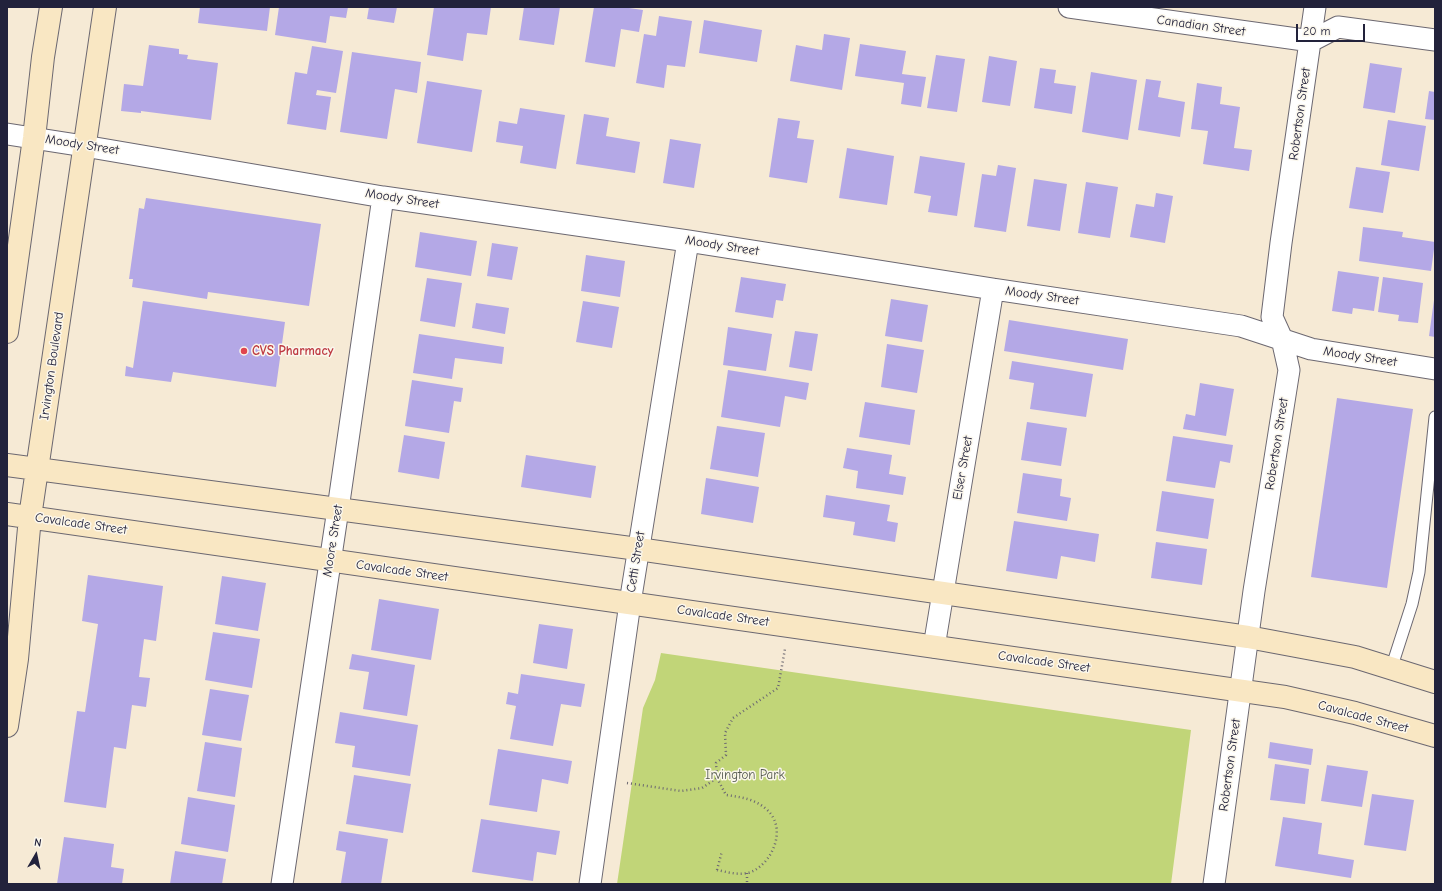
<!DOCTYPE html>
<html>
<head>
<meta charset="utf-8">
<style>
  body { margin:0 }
  #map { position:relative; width:1442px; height:891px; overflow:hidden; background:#f6ead5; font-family:"Comic Neue",sans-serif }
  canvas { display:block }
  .frame { position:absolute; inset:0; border:8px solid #22223b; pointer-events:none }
  .north { position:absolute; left:16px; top:835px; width:40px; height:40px; -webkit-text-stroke:3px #fbf7ec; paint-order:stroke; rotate:9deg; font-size:11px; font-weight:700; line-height:16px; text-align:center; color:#22223b }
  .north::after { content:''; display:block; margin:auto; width:14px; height:18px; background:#22223b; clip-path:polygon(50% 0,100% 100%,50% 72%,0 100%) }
  .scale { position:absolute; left:1296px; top:24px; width:69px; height:18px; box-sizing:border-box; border:2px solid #22223b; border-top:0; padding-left:5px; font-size:12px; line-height:14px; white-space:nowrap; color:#22223b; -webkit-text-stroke:3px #fbf7ec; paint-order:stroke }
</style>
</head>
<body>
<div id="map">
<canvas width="1442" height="891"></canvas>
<div class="frame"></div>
<div class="north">N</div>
<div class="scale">20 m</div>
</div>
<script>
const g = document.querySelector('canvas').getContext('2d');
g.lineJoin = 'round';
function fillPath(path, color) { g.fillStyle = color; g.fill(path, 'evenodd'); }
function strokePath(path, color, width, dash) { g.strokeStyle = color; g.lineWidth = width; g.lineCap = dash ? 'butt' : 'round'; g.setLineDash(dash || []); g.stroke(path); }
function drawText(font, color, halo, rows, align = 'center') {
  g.font = font + ' "Comic Neue",sans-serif'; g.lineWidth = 3; g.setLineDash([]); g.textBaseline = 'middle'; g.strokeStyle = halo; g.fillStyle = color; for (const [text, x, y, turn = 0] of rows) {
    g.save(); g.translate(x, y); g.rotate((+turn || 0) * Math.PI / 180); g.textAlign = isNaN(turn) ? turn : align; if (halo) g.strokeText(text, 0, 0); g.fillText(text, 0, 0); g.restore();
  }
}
fillPath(new Path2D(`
  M 661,653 L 1191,730 L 1171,884 L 617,884 L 643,708 L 655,680 Z`), '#c1d578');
fillPath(new Path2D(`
  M 200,7 L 270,7 L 267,31 L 198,23 Z
  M 279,7 L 348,7 L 346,18 L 330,16 L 326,43 L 275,35 Z
  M 369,7 L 397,7 L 394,23 L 367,19 Z
  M 434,7 L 491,7 L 487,35 L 467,33 L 463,61 L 427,55 Z
  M 524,7 L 560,7 L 554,45 L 519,40 Z
  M 594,7 L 622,7 L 643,10 L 639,32 L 621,29 L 615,67 L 585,62 Z
  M 659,16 L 692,21 L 685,67 L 667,65 L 664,88 L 636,83 L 644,34 L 656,36 Z
  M 704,20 L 762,30 L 757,62 L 699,53 Z
  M 824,34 L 850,38 L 842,90 L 790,81 L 796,45 L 822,50 Z
  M 860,44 L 906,51 L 902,74 L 926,77 L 921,107 L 901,104 L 904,83 L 855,76 Z
  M 149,45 L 179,49 L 179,54 L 188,55 L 187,59 L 218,63 L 211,120 L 141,111 L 141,113 L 121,111 L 124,84 L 143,86 Z
  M 312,46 L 343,51 L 336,93 L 317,90 L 316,95 L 331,97 L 326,130 L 287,124 L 295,72 L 307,74 Z
  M 352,52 L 421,62 L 417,93 L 395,89 L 387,139 L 340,132 Z
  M 936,55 L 965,59 L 957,112 L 927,108 Z
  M 989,56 L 1017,61 L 1010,106 L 982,102 Z
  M 1370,63 L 1402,68 L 1395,113 L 1363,108 Z
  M 1040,68 L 1056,70 L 1054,83 L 1076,86 L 1072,114 L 1034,108 Z
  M 1091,72 L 1137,80 L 1128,140 L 1082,132 Z
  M 1146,79 L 1161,81 L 1158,97 L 1185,102 L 1180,137 L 1138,130 Z
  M 427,81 L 482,90 L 472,152 L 417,143 Z
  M 1197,83 L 1222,87 L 1220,104 L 1240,107 L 1234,148 L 1252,150 L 1249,171 L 1203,164 L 1208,131 L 1191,129 Z
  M 1429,91 L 1435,92 L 1435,120 L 1425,119 Z
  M 520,108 L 565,115 L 556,169 L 520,163 L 523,146 L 496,142 L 499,121 L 517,124 Z
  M 584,114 L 609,118 L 606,136 L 640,142 L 635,173 L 576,164 Z
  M 778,118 L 800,121 L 797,138 L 814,140 L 807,183 L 769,177 Z
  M 1388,120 L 1426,126 L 1419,171 L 1381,165 Z
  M 670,139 L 701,144 L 694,188 L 663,183 Z
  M 847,148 L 894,156 L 887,205 L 839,198 Z
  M 920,156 L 965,163 L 957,216 L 928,212 L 931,196 L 914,193 Z
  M 998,165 L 1016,168 L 1006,232 L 974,227 L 982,174 L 996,176 Z
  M 1356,167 L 1390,172 L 1383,213 L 1349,208 Z
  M 1034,179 L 1067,184 L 1060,231 L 1027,226 Z
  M 1086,182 L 1118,187 L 1110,238 L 1078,233 Z
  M 1156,193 L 1173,196 L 1165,243 L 1130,237 L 1136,204 L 1154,207 Z
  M 146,198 L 321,224 L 309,306 L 208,292 L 207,299 L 132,287 L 133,279 L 129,279 L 139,208 L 144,209 Z
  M 1363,227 L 1403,232 L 1402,237 L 1435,242 L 1431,271 L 1359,261 Z
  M 420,232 L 477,241 L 471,276 L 415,267 Z
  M 492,243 L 518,247 L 512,280 L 487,276 Z
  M 586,255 L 625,261 L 620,297 L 581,291 Z
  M 1338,271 L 1379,277 L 1374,311 L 1353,308 L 1352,314 L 1332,311 Z
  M 741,277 L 786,284 L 783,301 L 776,300 L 773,318 L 735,312 Z
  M 1383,277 L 1423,283 L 1418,323 L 1398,321 L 1399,315 L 1378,312 Z
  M 427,278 L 462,283 L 455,327 L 420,321 Z
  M 891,299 L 928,305 L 922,342 L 885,336 Z
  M 1434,300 L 1435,300 L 1435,337 L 1429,336 Z
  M 143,301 L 285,322 L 276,387 L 173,372 L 171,382 L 125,376 L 126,366 L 133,368 Z
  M 583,301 L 619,307 L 612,348 L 576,342 Z
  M 476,303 L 509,308 L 505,334 L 472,328 Z
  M 1009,320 L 1128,339 L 1123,370 L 1004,351 Z
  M 728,327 L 772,334 L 766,371 L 723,365 Z
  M 795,331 L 818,334 L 812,371 L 789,367 Z
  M 419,334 L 504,347 L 502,364 L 455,358 L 452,379 L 413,373 Z
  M 887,344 L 924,350 L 917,393 L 881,387 Z
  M 1012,361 L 1093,374 L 1086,417 L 1030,409 L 1034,383 L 1009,379 Z
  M 728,370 L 809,383 L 806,400 L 785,396 L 780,427 L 721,417 Z
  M 412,380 L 463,388 L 461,402 L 454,401 L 449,433 L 405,426 Z
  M 1200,383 L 1234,389 L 1226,436 L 1183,429 L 1186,414 L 1195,416 Z
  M 1337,398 L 1413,409 L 1387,588 L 1311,577 Z
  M 865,402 L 915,410 L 910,445 L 859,437 Z
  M 1027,422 L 1067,428 L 1061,466 L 1021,460 Z
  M 717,426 L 765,433 L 758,477 L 710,469 Z
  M 404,435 L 445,442 L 439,479 L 398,472 Z
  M 1173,436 L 1233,445 L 1230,463 L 1220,461 L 1215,488 L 1166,481 Z
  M 847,448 L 892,455 L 889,474 L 906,477 L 903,495 L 856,488 L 858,471 L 843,468 Z
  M 526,455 L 596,466 L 591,498 L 521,487 Z
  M 1023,473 L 1062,479 L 1060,496 L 1071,498 L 1067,521 L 1017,513 Z
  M 706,478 L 759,487 L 753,523 L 701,514 Z
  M 1162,491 L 1214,499 L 1208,539 L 1156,531 Z
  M 826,495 L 890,505 L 887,521 L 898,523 L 895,542 L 853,535 L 855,522 L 823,517 Z
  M 1014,521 L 1099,534 L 1095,562 L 1061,556 L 1057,579 L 1006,571 Z
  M 1156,542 L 1207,549 L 1202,585 L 1151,578 Z
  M 88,575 L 163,586 L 156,641 L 144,639 L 139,677 L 150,678 L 146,707 L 132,705 L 126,749 L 114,747 L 106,808 L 64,802 L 77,711 L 85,712 L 98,624 L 82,621 Z
  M 222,576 L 266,583 L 258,631 L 215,624 Z
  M 379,599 L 439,609 L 431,660 L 371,650 Z
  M 539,624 L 573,629 L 567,669 L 533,663 Z
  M 213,632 L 260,639 L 252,688 L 205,680 Z
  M 352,654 L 415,665 L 407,716 L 363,709 L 369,672 L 349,669 Z
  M 521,674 L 585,684 L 581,707 L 561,704 L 553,746 L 510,739 L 516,706 L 506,704 L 508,692 L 518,694 Z
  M 210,689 L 249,695 L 241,741 L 202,735 Z
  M 340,712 L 418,725 L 410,776 L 352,767 L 355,746 L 335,743 Z
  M 205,742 L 242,748 L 235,797 L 197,791 Z
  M 1270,742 L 1313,749 L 1311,765 L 1268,758 Z
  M 498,749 L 572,761 L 568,784 L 542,779 L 537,812 L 489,805 Z
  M 1275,764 L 1309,769 L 1305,804 L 1270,800 Z
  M 1327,765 L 1368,771 L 1362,807 L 1321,801 Z
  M 354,775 L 411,784 L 403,833 L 346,824 Z
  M 1372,794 L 1414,800 L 1406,851 L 1364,845 Z
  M 188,797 L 235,805 L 228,852 L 181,844 Z
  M 1283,817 L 1322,823 L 1318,854 L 1354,860 L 1351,878 L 1275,866 Z
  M 481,819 L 560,831 L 556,855 L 537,852 L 533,881 L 472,872 Z
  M 339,831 L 388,839 L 381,884 L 341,883 L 346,852 L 336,850 Z
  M 64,837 L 114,844 L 111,867 L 124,869 L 122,884 L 57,884 Z
  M 175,851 L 226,859 L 222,884 L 170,884 Z`), '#b4a8e6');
const lane = new Path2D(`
  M 1391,669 L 1412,604 L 1419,572 L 1435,417`);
const street = new Path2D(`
  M 1069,7 L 1311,41 L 1338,27 L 1435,40
  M 7,134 L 84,146 L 383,197 L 688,241 L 993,289 L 1241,326 L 1311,349 L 1435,369
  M 934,647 L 993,289
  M 282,884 L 338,509 L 383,197
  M 590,884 L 630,603 L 688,241
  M 1214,884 L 1254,591 L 1289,370 L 1282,339 L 1272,317 L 1281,243 L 1315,7`);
const secondary = new Path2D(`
  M 7,332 L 34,138 L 43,57 L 51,7
  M 7,465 L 638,549 L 1248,637 L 1355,657 L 1435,682
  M 7,514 L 1285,697 L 1355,713 L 1435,736
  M 7,726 L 17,659 L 30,517 L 105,7`);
strokePath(lane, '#6c6871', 13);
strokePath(street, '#6c6871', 23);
strokePath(secondary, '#6c6871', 24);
strokePath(new Path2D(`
  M 627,783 L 681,791 L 702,788 L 717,778
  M 717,870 C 727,872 740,876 751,872 C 773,863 788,827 766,809 C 755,799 741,797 726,795 L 717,778 L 716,763 L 726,755 L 725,733 L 733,718 L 778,688 L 785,649
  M 717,870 L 722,851
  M 747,873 L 747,884`), '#6c6871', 2.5, [1, 3]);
strokePath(lane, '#fff', 11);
strokePath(street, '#fff', 21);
strokePath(secondary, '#f9e7c3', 22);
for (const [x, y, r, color] of [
  [244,351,4,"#e0444e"]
]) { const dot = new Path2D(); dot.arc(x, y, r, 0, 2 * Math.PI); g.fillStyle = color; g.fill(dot); strokePath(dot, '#fbf7ec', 1.5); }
drawText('13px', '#22223b', '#fbf7ec', [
  ["Canadian Street",1201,26,8],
  ["Robertson Street",1300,114,-82],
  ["Moody Street",82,145,9],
  ["Moody Street",402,199,9],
  ["Moody Street",722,246,9],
  ["Moody Street",1042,296,8],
  ["Moody Street",1360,357,9],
  ["Irvington Boulevard",52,366,-82],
  ["Robertson Street",1277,444,-81],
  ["Elser Street",963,468,-80],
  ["Cavalcade Street",81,524,8],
  ["Moore Street",333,541,-81],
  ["Cetti Street",636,562,-81],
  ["Cavalcade Street",402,571,8],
  ["Cavalcade Street",723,616,8],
  ["Cavalcade Street",1044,662,8],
  ["Cavalcade Street",1363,717,15],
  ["Robertson Street",1230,765,-82]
]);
drawText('bold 13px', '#be3a42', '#fbf7ec', [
  ["CVS Pharmacy",252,351]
], 'left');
drawText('13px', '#52584d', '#fbf7ec', [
  ["Irvington Park",745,775]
]);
</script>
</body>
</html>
